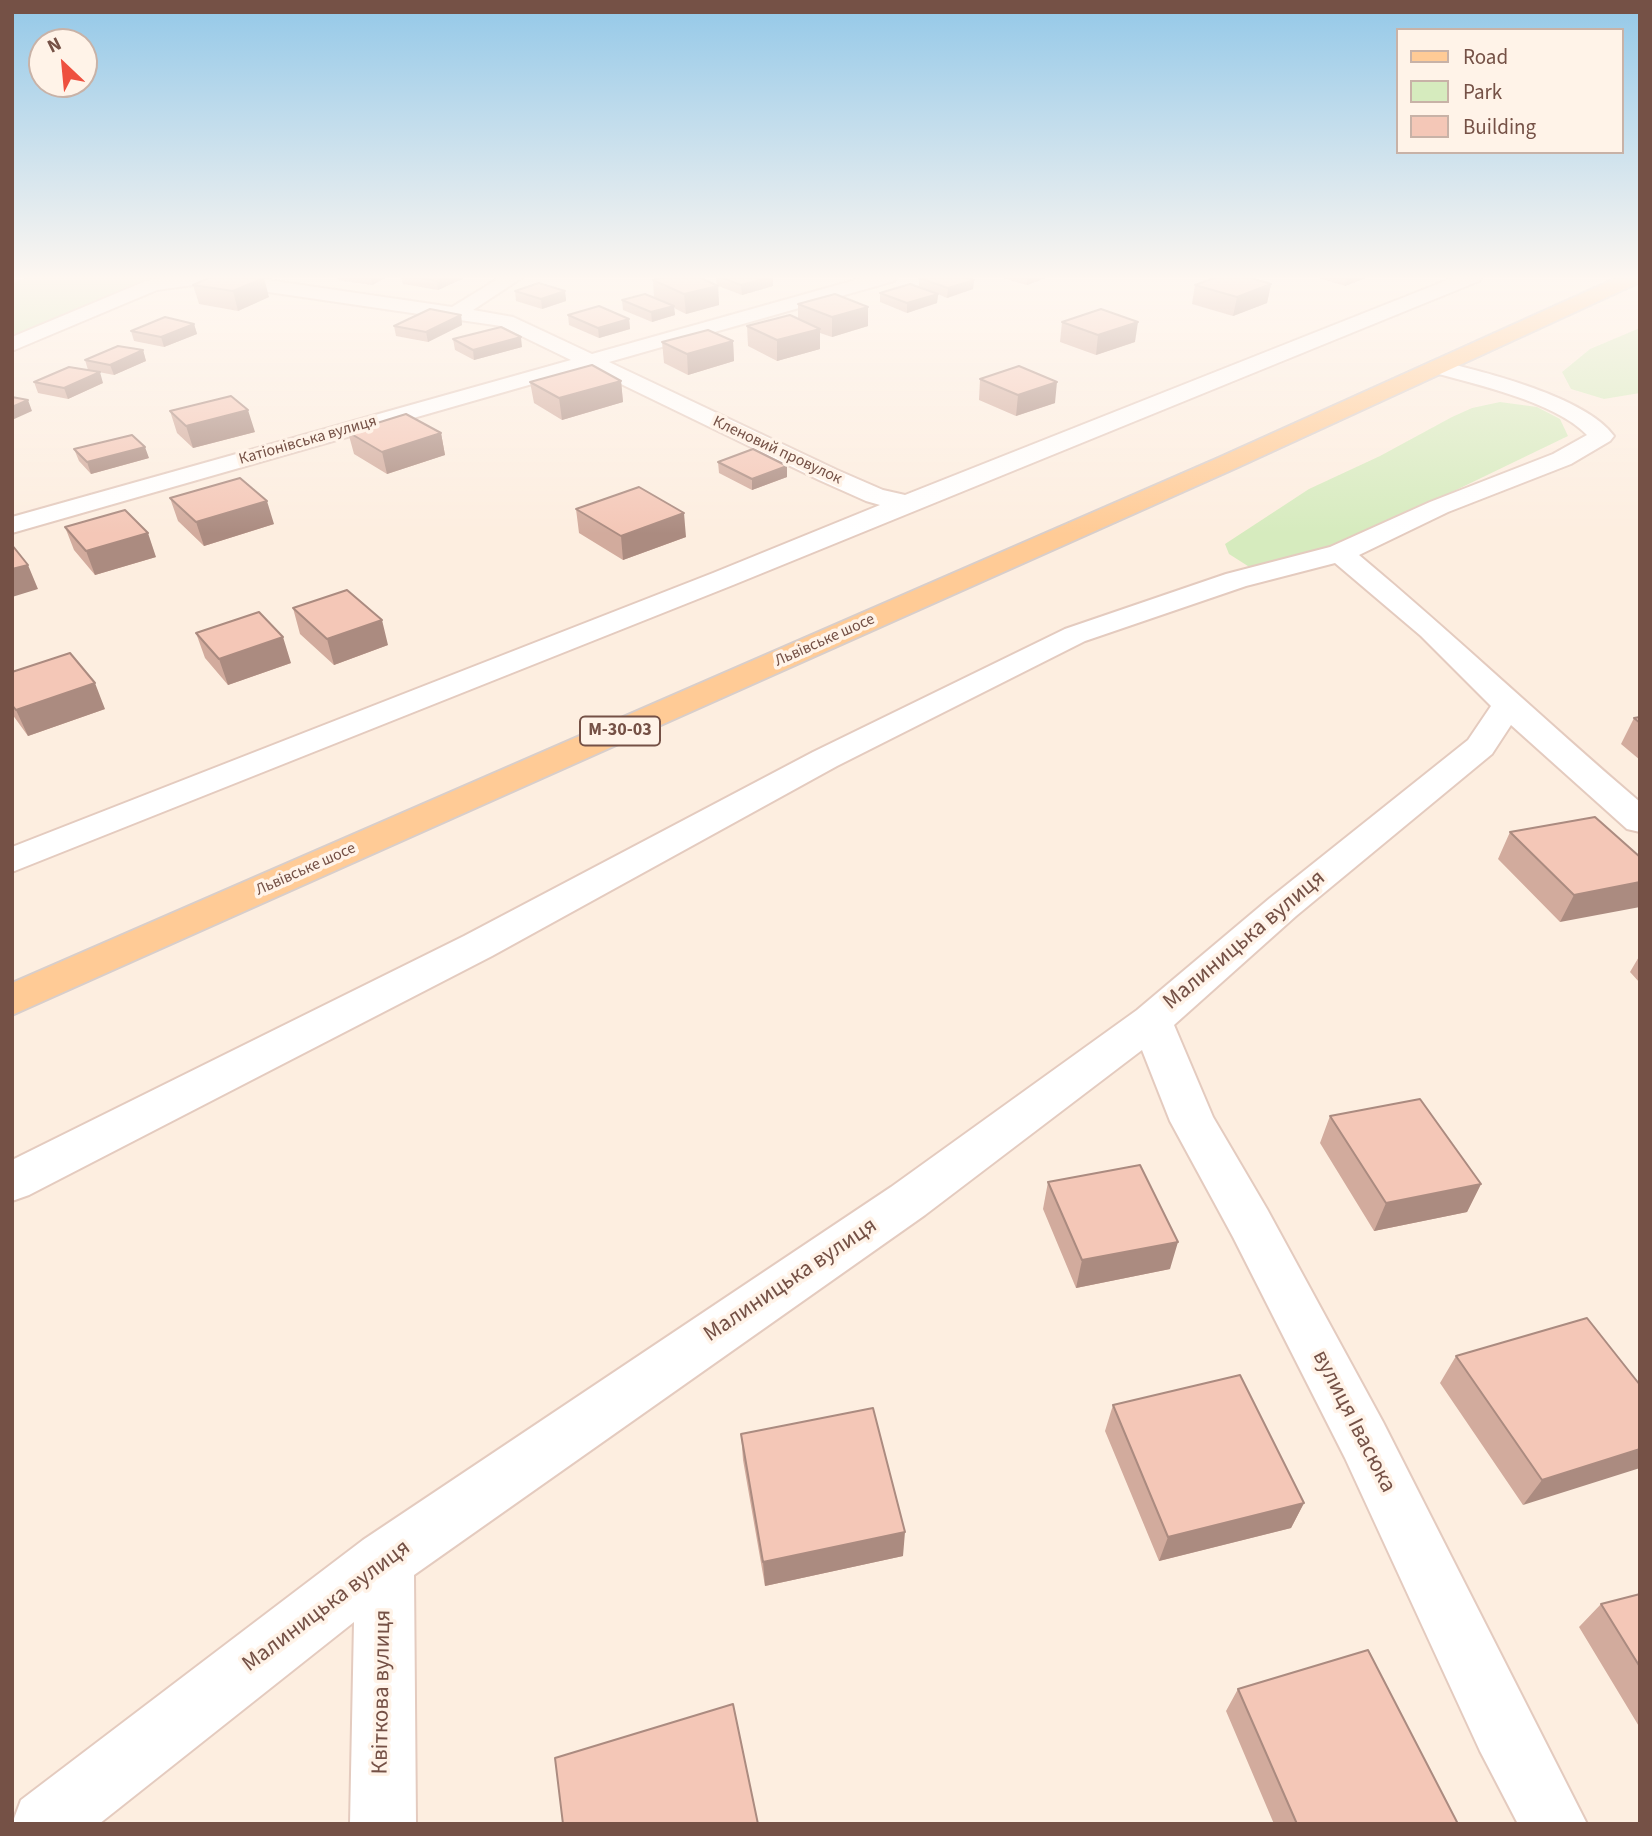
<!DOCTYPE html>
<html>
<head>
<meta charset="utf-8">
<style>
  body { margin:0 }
  #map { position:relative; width:1652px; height:1836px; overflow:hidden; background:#fdeee0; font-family:"Source Sans 3",sans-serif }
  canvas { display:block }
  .frame { position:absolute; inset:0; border:14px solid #755146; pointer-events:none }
  .legend { position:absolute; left:1396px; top:28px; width:228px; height:126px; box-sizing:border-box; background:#fff3e8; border:2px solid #c8b2a7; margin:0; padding:9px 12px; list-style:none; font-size:21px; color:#755146 }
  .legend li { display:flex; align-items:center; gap:14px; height:35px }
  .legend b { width:35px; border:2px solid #c8b2a7 }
  .north { position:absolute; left:28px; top:28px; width:70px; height:70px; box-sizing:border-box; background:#fff3e8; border:2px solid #c8b2a7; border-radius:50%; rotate:334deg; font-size:19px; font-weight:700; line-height:28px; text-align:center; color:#755146 }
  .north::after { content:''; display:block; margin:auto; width:24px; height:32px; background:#ee503f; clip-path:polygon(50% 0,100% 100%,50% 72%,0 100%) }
</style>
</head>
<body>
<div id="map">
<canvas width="1652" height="1836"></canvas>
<div class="frame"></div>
<ul class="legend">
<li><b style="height:9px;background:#ffcb96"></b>Road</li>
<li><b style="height:19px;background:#d6ebbe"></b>Park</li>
<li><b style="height:19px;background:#f4c7b7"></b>Building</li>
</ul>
<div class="north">N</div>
</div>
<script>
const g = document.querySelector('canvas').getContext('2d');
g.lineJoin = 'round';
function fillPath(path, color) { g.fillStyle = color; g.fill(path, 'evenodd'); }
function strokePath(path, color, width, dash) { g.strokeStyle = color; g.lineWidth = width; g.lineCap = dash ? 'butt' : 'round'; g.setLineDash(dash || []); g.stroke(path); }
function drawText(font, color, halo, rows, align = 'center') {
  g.font = font + ' "Source Sans 3",sans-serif'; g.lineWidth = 7; g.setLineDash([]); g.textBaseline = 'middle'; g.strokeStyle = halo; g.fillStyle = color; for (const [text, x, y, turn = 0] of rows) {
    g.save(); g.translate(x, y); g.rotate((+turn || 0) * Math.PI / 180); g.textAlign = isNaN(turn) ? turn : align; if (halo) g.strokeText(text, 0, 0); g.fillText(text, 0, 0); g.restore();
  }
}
fillPath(new Path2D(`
  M 27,277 L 207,277 L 153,285 L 12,345 L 12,284 Z
  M 1640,328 L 1640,393 L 1604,399 L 1571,389 L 1562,372 L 1590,349 Z
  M 1500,402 L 1537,407 L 1560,419 L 1568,436 L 1450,493 L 1401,521 L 1284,566 L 1251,568 L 1229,554 L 1225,544 L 1309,489 L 1380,456 L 1452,417 L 1472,408 Z`), '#d6ebbe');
const minor = new Path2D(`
  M 168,277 L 247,277 L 452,307 L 501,277 L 523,277 L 473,310 L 513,317 L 592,354 L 866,277 L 896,277 L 894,281 L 609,362 L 837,470 L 883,490 L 905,495 L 1455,277 L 1481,277 L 1479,281 L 733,585 L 12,872 L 12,847 L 713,573 L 880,505 L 866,501 L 819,480 L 588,368 L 12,533 L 12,517 L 571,360 L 501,326 L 207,283 L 157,290 L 12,351 L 12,337 L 146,281 Z
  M 1439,361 C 1485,372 1586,397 1614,436 L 1610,441 L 1571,464 L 1448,512 L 1359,555 C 1455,635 1545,721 1640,802 L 1640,832 L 1627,829 L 1511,725 L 1492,754 L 1296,916 L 1174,1025 L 1213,1117 L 1267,1209 L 1383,1422 L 1587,1824 L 1518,1824 L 1480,1751 L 1345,1458 L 1233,1237 L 1170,1121 L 1142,1050 L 925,1215 L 414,1575 L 416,1824 L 350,1824 L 354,1622 L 99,1824 L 12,1824 L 21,1800 L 363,1540 L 891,1187 L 1137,1010 L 1270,898 L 1468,740 L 1491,706 L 1421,636 L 1335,563 L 1246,586 L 1085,641 L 837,766 L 492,956 L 29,1195 L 12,1201 L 12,1160 L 464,936 L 813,752 L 1065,629 L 1226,574 L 1330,547 L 1430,502 L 1553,454 L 1587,435 C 1556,402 1475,384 1431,372 L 1428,367 L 1431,362 Z`);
const major = new Path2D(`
  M 1619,277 L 1640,277 L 1640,282 L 1236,468 L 12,1015 L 12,983 L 1218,458 Z`);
strokePath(minor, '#e4cbbf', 4);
strokePath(major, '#d8cecb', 4);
fillPath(minor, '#fff');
fillPath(major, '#ffcb96');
fillPath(new Path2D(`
  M 337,277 L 387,277 L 372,285 L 338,280 Z
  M 401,277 L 466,277 L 438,290 L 403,284 Z
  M 716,277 L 773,277 L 773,286 L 742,295 L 718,286 L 719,305 L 686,314 L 674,308 L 675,315 L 652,322 L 623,310 L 622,300 L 654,298 L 653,280 L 717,285 Z
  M 999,277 L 1048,277 L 1027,285 Z
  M 1316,277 L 1368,277 L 1345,286 Z
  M 919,278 L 974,280 L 973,289 L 947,298 L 938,294 L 937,303 L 907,313 L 880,302 L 880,293 L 919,287 Z
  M 1271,284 L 1267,303 L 1233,316 L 1192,304 L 1195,285 Z
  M 193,285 L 269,297 L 238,311 L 199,304 Z
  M 515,291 L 565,291 L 566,301 L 542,309 L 516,301 Z
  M 798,304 L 868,326 L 832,337 L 820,333 L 820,349 L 777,361 L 748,346 L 747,326 L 798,319 Z
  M 461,315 L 462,325 L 428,342 L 396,336 L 394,326 Z
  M 568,315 L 629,319 L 630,329 L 599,338 L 569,325 Z
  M 1062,322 L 1135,342 L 1096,355 L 1060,342 Z
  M 194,324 L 197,334 L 164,347 L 134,341 L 131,331 Z
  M 453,339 L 522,347 L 474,360 L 455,350 Z
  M 733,341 L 734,361 L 688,375 L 664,363 L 662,342 Z
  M 143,350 L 146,361 L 114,375 L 88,370 L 85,360 Z
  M 980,379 L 1055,403 L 1016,416 L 979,400 Z
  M 621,381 L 623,402 L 562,420 L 534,403 L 530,382 Z
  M 34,382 L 103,383 L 68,399 L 38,393 Z
  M 170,411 L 255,432 L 193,448 L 177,433 Z
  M 348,432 L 441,433 L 445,455 L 387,474 L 354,454 Z
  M 74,449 L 149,458 L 91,474 L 79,461 Z
  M 718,462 L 787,477 L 752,490 L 719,473 Z
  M 170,498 L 274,524 L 204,546 L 178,521 Z
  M 576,509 L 686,537 L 623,560 L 579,533 Z
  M 65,527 L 156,557 L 95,575 L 74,550 Z
  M 293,608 L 388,645 L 334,665 L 300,634 Z
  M 196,633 L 291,663 L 228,685 L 205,658 Z
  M 12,672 L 105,709 L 28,736 L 12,714 Z
  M 1640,717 L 1640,760 L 1621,744 L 1634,718 Z
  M 1510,832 L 1640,857 L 1560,922 L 1498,859 Z
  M 1640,955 L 1640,983 L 1630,972 Z
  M 1330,1116 L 1481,1184 L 1467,1212 L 1374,1231 L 1320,1143 Z
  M 1048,1182 L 1170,1269 L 1076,1288 L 1043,1209 Z
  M 1456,1356 L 1640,1385 L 1523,1505 L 1440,1383 Z
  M 1113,1405 L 1304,1503 L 1291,1528 L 1159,1561 L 1105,1431 Z
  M 741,1434 L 903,1556 L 765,1586 L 743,1460 Z
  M 1640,1594 L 1640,1728 L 1579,1627 L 1601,1604 Z
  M 1238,1689 L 1458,1824 L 1274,1824 L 1226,1711 Z`), '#d2ab9d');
fillPath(new Path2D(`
  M 371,277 L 387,277 L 372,285 Z
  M 444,277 L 466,277 L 438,290 L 437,281 Z
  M 771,277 L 773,277 L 773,286 L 742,295 L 741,285 Z
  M 1027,277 L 1048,277 L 1027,285 Z
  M 1347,277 L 1368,277 L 1345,286 Z
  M 264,278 L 269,297 L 238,311 L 233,291 Z
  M 974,280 L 973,289 L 947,298 L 948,288 Z
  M 1271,284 L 1267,303 L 1233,316 L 1237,297 Z
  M 718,286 L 719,305 L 686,314 L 684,294 Z
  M 565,291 L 566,301 L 542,309 L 541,299 Z
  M 938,294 L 937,303 L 907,313 L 907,303 Z
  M 674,306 L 675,315 L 652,322 L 651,312 Z
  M 868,307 L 868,326 L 832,337 L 832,317 Z
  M 461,315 L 462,325 L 428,342 L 426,332 Z
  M 629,319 L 630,329 L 599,338 L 598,328 Z
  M 1138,322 L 1135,342 L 1096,355 L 1098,335 Z
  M 194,324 L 197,334 L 164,347 L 161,337 Z
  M 820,329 L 820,349 L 777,361 L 777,340 Z
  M 521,337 L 522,347 L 474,360 L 473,350 Z
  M 733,341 L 734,361 L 688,375 L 687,354 Z
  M 143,350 L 146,361 L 114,375 L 110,365 Z
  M 100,372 L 103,383 L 68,399 L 64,388 Z
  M 621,381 L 623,402 L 562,420 L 559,398 Z
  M 1057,382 L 1055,403 L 1016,416 L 1018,395 Z
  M 28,400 L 32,411 L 12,420 L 12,407 Z
  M 248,410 L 255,432 L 193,448 L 186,426 Z
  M 441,433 L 445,455 L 387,474 L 382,452 Z
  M 145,447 L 149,458 L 91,474 L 87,462 Z
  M 787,466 L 787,477 L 752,490 L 752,479 Z
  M 267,501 L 274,524 L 204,546 L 196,522 Z
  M 684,513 L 686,537 L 623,560 L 621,536 Z
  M 148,533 L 156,557 L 95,575 L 86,551 Z
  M 28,565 L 38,589 L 12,597 L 12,569 Z
  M 382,620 L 388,645 L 334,665 L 327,639 Z
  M 283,637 L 291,663 L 228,685 L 219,659 Z
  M 95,683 L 105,709 L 28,736 L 16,710 Z
  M 1640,882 L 1640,907 L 1560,922 L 1574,895 Z
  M 1481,1184 L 1467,1212 L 1374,1231 L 1386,1203 Z
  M 1178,1242 L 1170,1269 L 1076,1288 L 1082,1260 Z
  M 1640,1449 L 1640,1468 L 1523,1505 L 1542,1480 Z
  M 1304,1503 L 1291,1528 L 1159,1561 L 1168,1537 Z
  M 905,1532 L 903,1556 L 765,1586 L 763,1562 Z`), '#ab8b80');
const building = new Path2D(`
  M 211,277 L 261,277 L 264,278 L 233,291 L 193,285 Z
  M 415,277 L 444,277 L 437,281 Z
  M 665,277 L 699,277 L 718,286 L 684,294 L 653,280 Z
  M 720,277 L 771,277 L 741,285 Z
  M 923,277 L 966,277 L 974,280 L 948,288 L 919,278 Z
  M 1217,277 L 1247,277 L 1271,284 L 1237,297 L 1195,285 Z
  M 539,283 L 565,291 L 541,299 L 515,291 Z
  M 910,284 L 938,294 L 907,303 L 880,293 Z
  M 645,294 L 674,306 L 651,312 L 622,300 Z
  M 835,294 L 868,307 L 832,317 L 798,304 Z
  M 599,306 L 629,319 L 598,328 L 568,315 Z
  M 430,309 L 461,315 L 426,332 L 394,326 Z
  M 1101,309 L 1138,322 L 1098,335 L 1062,322 Z
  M 790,315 L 820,329 L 777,340 L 747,326 Z
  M 165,317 L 194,324 L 161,337 L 131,331 Z
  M 501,327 L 521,337 L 473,350 L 453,339 Z
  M 708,330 L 733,341 L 687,354 L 662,342 Z
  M 118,346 L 143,350 L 110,365 L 85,360 Z
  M 592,365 L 621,381 L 559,398 L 530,382 Z
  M 1019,366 L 1057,382 L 1018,395 L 980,379 Z
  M 69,367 L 100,372 L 64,388 L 34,382 Z
  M 231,396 L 248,410 L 186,426 L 170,411 Z
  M 12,397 L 28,400 L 12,407 Z
  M 406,414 L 441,433 L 382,452 L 348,432 Z
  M 132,435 L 145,447 L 87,462 L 74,449 Z
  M 753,449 L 787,466 L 752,479 L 718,462 Z
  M 240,478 L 267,501 L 196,522 L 170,498 Z
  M 639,487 L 684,513 L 621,536 L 576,509 Z
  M 125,510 L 148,533 L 86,551 L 65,527 Z
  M 12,545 L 28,565 L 12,569 Z
  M 347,590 L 382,620 L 327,639 L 293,608 Z
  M 259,612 L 283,637 L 219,659 L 196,633 Z
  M 70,653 L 95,683 L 16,710 L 12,705 L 12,672 Z
  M 1640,717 L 1640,723 L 1634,718 Z
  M 1595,817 L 1640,857 L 1640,882 L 1574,895 L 1510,832 Z
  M 1420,1099 L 1481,1184 L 1386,1203 L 1330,1116 Z
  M 1140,1165 L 1178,1242 L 1082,1260 L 1048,1182 Z
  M 1587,1318 L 1640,1385 L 1640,1449 L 1542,1480 L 1456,1356 Z
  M 1240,1375 L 1304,1503 L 1168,1537 L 1113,1405 Z
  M 873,1408 L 905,1532 L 763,1562 L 741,1434 Z
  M 1640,1594 L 1640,1667 L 1601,1604 Z
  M 1368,1650 L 1458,1824 L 1297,1824 L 1238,1689 Z
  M 733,1704 L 758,1824 L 563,1824 L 555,1758 Z`);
fillPath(building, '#f4c7b7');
strokePath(building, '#ab8b80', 2);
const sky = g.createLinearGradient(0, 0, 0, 534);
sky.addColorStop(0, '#93c8e8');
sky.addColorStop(0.52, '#fef7f1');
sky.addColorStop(1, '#fef7f100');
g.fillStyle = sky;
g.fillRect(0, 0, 1652, 534);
drawText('16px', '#755146', '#fff3e8', [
  ["Катіонівська вулиця",308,441,-16],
  ["Кленовий провулок",777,451,25],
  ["Львівське шосе",825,641,-24],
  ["Львівське шосе",306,870,-24]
]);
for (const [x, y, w] of [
  [620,731,80]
]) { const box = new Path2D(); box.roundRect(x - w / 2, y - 14.5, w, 29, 5); g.fillStyle = '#fff3e8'; g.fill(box); strokePath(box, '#755146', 2); }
drawText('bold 18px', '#755146', null, [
  ["М-30-03",620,731]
]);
drawText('23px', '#755146', '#fff3e8', [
  ["Малиницька вулиця",1245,941,-40],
  ["Малиницька вулиця",791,1281,-34],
  ["вулиця Івасюка",1353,1422,63],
  ["Малиницька вулиця",327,1607,-37],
  ["Квіткова вулиця",383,1692,-89]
]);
</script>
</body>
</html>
